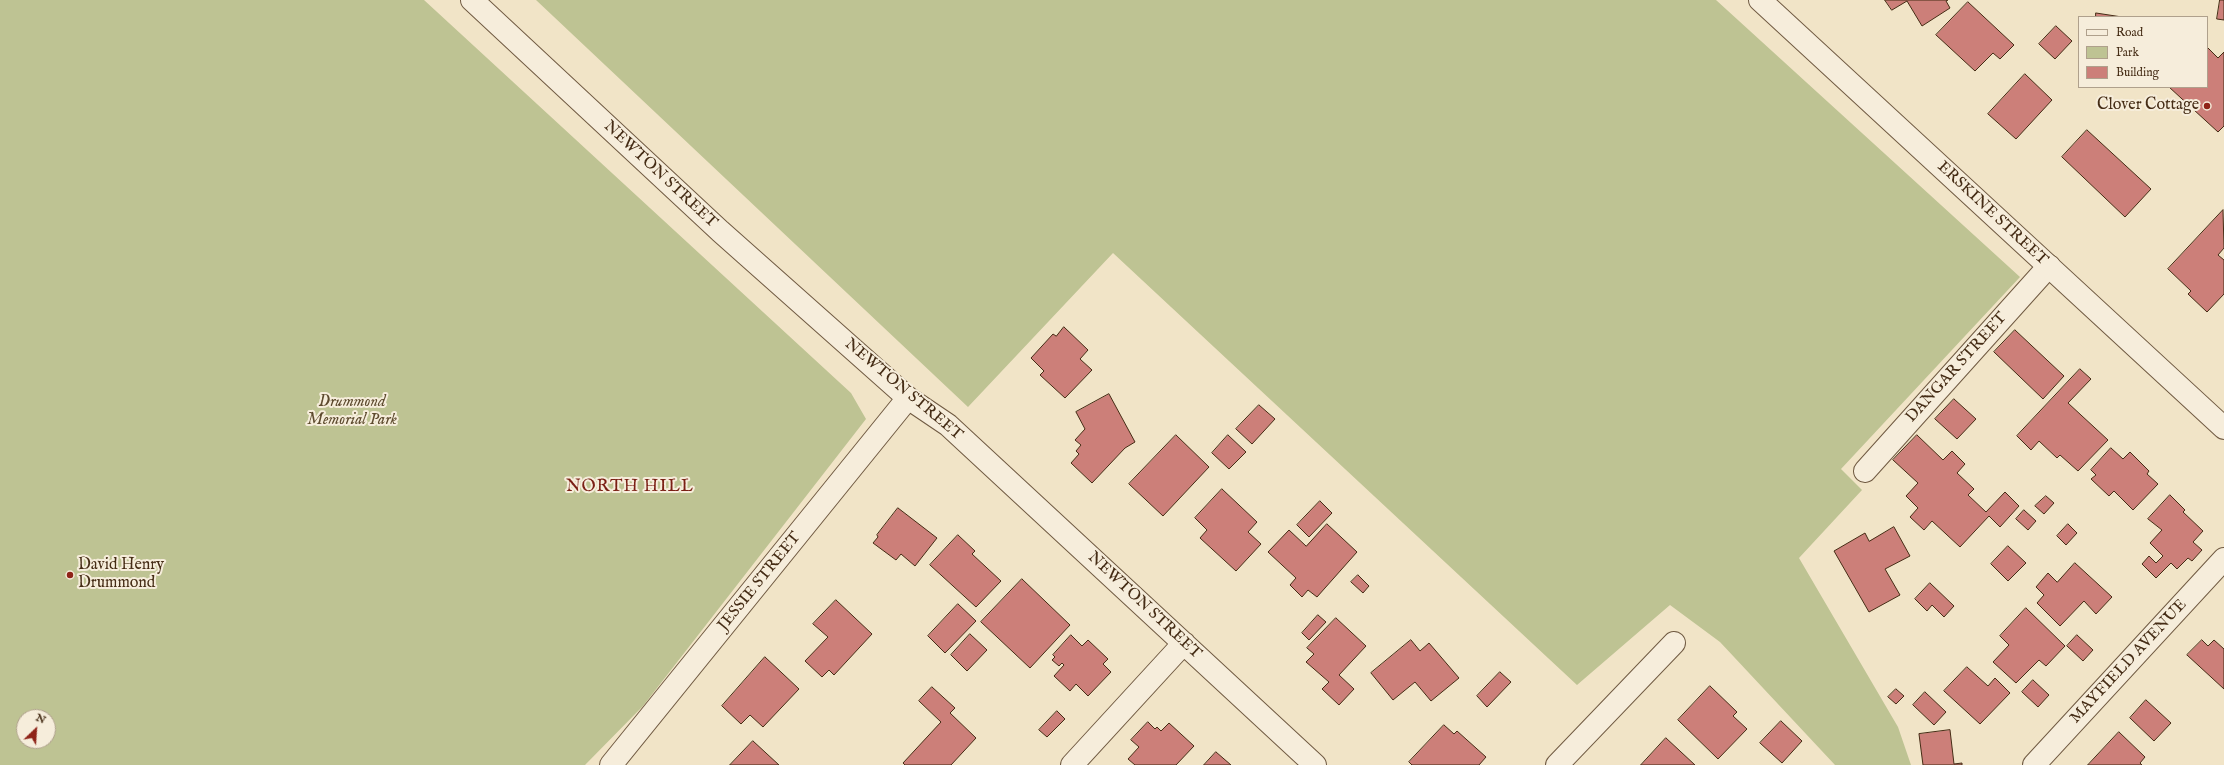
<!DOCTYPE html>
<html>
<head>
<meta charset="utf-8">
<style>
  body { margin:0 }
  #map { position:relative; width:2224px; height:765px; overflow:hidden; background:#f1e4c7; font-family:"IM FELL English",serif }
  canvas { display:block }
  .legend { position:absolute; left:2078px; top:16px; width:130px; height:72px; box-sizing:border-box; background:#f6eddb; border:1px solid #afa08c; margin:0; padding:5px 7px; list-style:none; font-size:12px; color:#452c15 }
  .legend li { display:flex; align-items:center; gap:8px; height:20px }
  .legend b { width:20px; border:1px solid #afa08c }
  .north { position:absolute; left:16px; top:709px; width:40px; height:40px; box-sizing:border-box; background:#f6eddb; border:1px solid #afa08c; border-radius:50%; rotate:25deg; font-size:11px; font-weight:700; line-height:16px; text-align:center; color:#452c15 }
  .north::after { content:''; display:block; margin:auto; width:14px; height:18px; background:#8f2418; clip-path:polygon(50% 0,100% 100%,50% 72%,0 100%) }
</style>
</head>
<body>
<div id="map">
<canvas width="2224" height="765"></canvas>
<ul class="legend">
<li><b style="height:5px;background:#f6eddb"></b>Road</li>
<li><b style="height:11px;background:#bec393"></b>Park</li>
<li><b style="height:11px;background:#cc7f79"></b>Building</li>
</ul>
<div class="north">N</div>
</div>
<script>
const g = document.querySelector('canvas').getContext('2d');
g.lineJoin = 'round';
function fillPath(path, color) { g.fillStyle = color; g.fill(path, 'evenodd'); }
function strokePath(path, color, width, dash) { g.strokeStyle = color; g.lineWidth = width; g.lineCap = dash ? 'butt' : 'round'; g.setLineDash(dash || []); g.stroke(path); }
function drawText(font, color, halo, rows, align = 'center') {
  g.font = font + ' "IM FELL English",serif'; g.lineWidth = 4; g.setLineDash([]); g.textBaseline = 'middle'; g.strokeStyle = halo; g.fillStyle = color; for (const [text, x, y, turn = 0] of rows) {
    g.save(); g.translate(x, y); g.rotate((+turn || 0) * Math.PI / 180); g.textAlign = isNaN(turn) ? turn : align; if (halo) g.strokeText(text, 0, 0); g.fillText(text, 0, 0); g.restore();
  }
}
fillPath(new Path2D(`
  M 0,0 L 424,0 L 851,393 L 866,419 L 643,706 L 585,765 L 0,765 ZM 24,717 L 48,717 L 48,741 L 24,741 Z
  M 536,0 L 1716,0 L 2020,277 L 1841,469 L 1862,490 L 1799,558 L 1898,727 L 1911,765 L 1835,765 L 1720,642 L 1670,605 L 1577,685 L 1113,253 L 968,407 Z`), '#bec393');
const building = new Path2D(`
  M 1885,0 L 1948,0 L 1946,1 L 1950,8 L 1922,26 L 1907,1 L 1892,10 Z
  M 2220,0 L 2224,0 L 2224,20 L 2217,19 Z
  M 1968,2 L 2014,45 L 2000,59 L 1993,53 L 1975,71 L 1936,35 Z
  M 2096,13 L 2122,17 L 2096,17 Z
  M 2056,26 L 2072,41 L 2055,59 L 2039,44 Z
  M 2207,47 L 2218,58 L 2224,52 L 2224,126 L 2218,132 L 2169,87 L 2207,87 Z
  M 2025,74 L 2052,100 L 2016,139 L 1988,114 Z
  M 2087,130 L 2151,189 L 2125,217 L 2062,157 Z
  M 2223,210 L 2224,248 L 2218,255 L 2224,260 L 2224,294 L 2207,312 L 2188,294 L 2191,291 L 2168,269 Z
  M 1064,327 L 1088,350 L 1080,359 L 1092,370 L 1065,398 L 1040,375 L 1044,371 L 1031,358 L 1053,334 L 1056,336 Z
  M 2015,330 L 2064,376 L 2043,399 L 1994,352 Z
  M 2080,369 L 2091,379 L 2068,403 L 2108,440 L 2078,471 L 2060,455 L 2057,458 L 2039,441 L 2031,450 L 2017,436 Z
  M 1109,394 L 1135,442 L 1125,448 L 1092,483 L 1071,463 L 1079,454 L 1076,451 L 1081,445 L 1075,440 L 1085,429 L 1076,412 Z
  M 1954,399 L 1976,419 L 1957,439 L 1935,419 Z
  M 1259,405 L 1275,419 L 1252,444 L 1236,429 Z
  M 1176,435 L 1209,467 L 1163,516 L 1129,484 Z
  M 1228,435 L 1246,452 L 1229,469 L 1212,453 Z
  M 1917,435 L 1943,460 L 1952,451 L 1965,464 L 1957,473 L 1974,489 L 1968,495 L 1986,512 L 2005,492 L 2019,506 L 2000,527 L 1989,516 L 1960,547 L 1932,521 L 1924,530 L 1910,517 L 1918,508 L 1906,496 L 1918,483 L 1893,460 Z
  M 2111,448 L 2123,459 L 2130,452 L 2149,471 L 2147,474 L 2158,484 L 2133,510 L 2114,491 L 2109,496 L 2091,479 L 2096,475 L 2091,470 Z
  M 1222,489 L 1257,522 L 1248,532 L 1261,544 L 1236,571 L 1200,538 L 1207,530 L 1195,518 Z
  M 2170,495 L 2185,510 L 2183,512 L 2203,531 L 2193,542 L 2202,550 L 2192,561 L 2188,558 L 2177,569 L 2171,563 L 2156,578 L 2142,564 L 2149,556 L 2156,563 L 2163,556 L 2150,543 L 2162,530 L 2148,519 Z
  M 2046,496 L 2054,503 L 2044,514 L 2035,506 Z
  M 1320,501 L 1332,513 L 1309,537 L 1297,525 Z
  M 898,508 L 937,538 L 915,566 L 901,554 L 896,560 L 873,543 L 878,537 L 877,535 Z
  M 2024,510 L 2036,521 L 2028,530 L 2016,519 Z
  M 1327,524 L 1357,552 L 1317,597 L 1308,590 L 1302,597 L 1290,585 L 1296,578 L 1268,552 L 1289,530 L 1306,546 Z
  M 2068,524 L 2077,533 L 2066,545 L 2057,536 Z
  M 1894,527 L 1910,556 L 1885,569 L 1900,595 L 1869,612 L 1834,551 L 1865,533 L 1869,541 Z
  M 958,535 L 975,551 L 972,554 L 1001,581 L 976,607 L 930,565 Z
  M 2008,546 L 2026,563 L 2008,581 L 1991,564 Z
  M 2075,563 L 2112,597 L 2096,614 L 2084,601 L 2060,626 L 2037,603 L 2044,595 L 2036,587 L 2048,573 L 2057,582 Z
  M 1358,575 L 1369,586 L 1363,593 L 1351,582 Z
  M 1022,579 L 1070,625 L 1030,668 L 981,622 Z
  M 1930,583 L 1954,606 L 1944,617 L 1932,605 L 1927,611 L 1915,599 Z
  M 836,600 L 872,634 L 834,675 L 829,670 L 822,677 L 805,661 L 828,637 L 813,624 Z
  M 958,604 L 976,621 L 945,653 L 928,636 Z
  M 2026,608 L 2065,646 L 2046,666 L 2039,660 L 2016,683 L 1993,662 L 2009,645 L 2000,636 Z
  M 1318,615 L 1326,622 L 1309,640 L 1302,633 Z
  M 1336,618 L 1366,646 L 1339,675 L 1354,689 L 1339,705 L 1322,689 L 1329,682 L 1306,662 L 1314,654 L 1307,648 Z
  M 970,634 L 987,650 L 967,671 L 951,655 Z
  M 1071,635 L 1082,646 L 1088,640 L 1108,659 L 1103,664 L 1111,672 L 1088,696 L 1076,684 L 1070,691 L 1054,676 L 1064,665 L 1062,663 L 1059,666 L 1052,660 L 1055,657 L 1053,655 Z
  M 2077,635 L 2093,650 L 2083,661 L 2067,646 Z
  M 1411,640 L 1420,651 L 1429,643 L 1459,678 L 1431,701 L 1415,682 L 1393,700 L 1371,673 Z
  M 2202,640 L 2208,646 L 2214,640 L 2224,649 L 2224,689 L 2187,655 Z
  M 765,657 L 799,689 L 763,727 L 750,715 L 741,724 L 722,706 Z
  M 1967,667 L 1988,686 L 1995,678 L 2010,693 L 1980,724 L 1944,691 Z
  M 1500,672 L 1511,682 L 1487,707 L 1477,696 Z
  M 2033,680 L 2049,695 L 2038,707 L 2022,692 Z
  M 1710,686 L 1737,712 L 1733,716 L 1747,729 L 1718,759 L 1678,720 Z
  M 932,687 L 955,708 L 950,713 L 976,738 L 951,765 L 905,765 L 903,763 L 941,722 L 919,701 Z
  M 1896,689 L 1904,696 L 1896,704 L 1888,697 Z
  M 1925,692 L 1946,712 L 1934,725 L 1913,705 Z
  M 2146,700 L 2171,723 L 2154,741 L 2130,718 Z
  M 1057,711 L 1065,719 L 1047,737 L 1039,730 Z
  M 1781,721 L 1802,741 L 1782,763 L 1760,743 Z
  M 1148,722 L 1155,729 L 1157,727 L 1161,731 L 1169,723 L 1194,746 L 1176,765 L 1135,765 L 1128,759 L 1139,747 L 1131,740 Z
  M 1444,725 L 1454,734 L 1457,731 L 1486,757 L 1479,765 L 1412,765 L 1409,762 Z
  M 1950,730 L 1954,764 L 1962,763 L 1962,765 L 1923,765 L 1919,734 Z
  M 2119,732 L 2145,757 L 2140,763 L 2142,765 L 2088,765 Z
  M 1666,738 L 1695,765 L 1641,765 Z
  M 753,741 L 779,765 L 730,765 Z
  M 1216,752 L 1231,765 L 1204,765 Z`);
fillPath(building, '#cc7f79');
strokePath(building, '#452c15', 1);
const minor = new Path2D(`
  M 472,0 L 720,231 L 908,398 L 948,425 L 1315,765
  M 1865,471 L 2049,266
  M 611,765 L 908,398
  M 1072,765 L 1184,643
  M 1557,765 L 1674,643
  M 2034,765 L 2224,559`);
const tertiary = new Path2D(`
  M 1760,0 L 2224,428`);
strokePath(minor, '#705a42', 24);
strokePath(tertiary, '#705a42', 24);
strokePath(minor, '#f6eddb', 22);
strokePath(tertiary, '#f6eddb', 22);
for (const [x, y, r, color] of [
  [2207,106,4,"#8f2418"],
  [70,575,4,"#8f2418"]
]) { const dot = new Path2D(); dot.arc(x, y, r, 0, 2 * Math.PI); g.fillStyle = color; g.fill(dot); strokePath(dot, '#f6eddb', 1.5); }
drawText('16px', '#452c15', '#f6eddb', [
  ["Clover Cottage",2199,106],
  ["David Henry",78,566,"left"],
  ["Drummond",78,584,"left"]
], 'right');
drawText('16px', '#452c15', '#f6eddb', [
  ["NEWTON STREET",660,175,43],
  ["ERSKINE STREET",1992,214,43],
  ["DANGAR STREET",1957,368,-48],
  ["NEWTON STREET",903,390,40],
  ["JESSIE STREET",760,582,-51],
  ["NEWTON STREET",1144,606,43],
  ["MAYFIELD AVENUE",2129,662,-47]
]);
drawText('italic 16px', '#5d4a2e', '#f6eddb', [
  ["Drummond",352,403],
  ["Memorial Park",352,421]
]);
g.letterSpacing = '1px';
drawText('17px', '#7a1f14', '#f6eddb', [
  ["NORTH HILL",630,488]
]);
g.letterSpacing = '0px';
</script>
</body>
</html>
